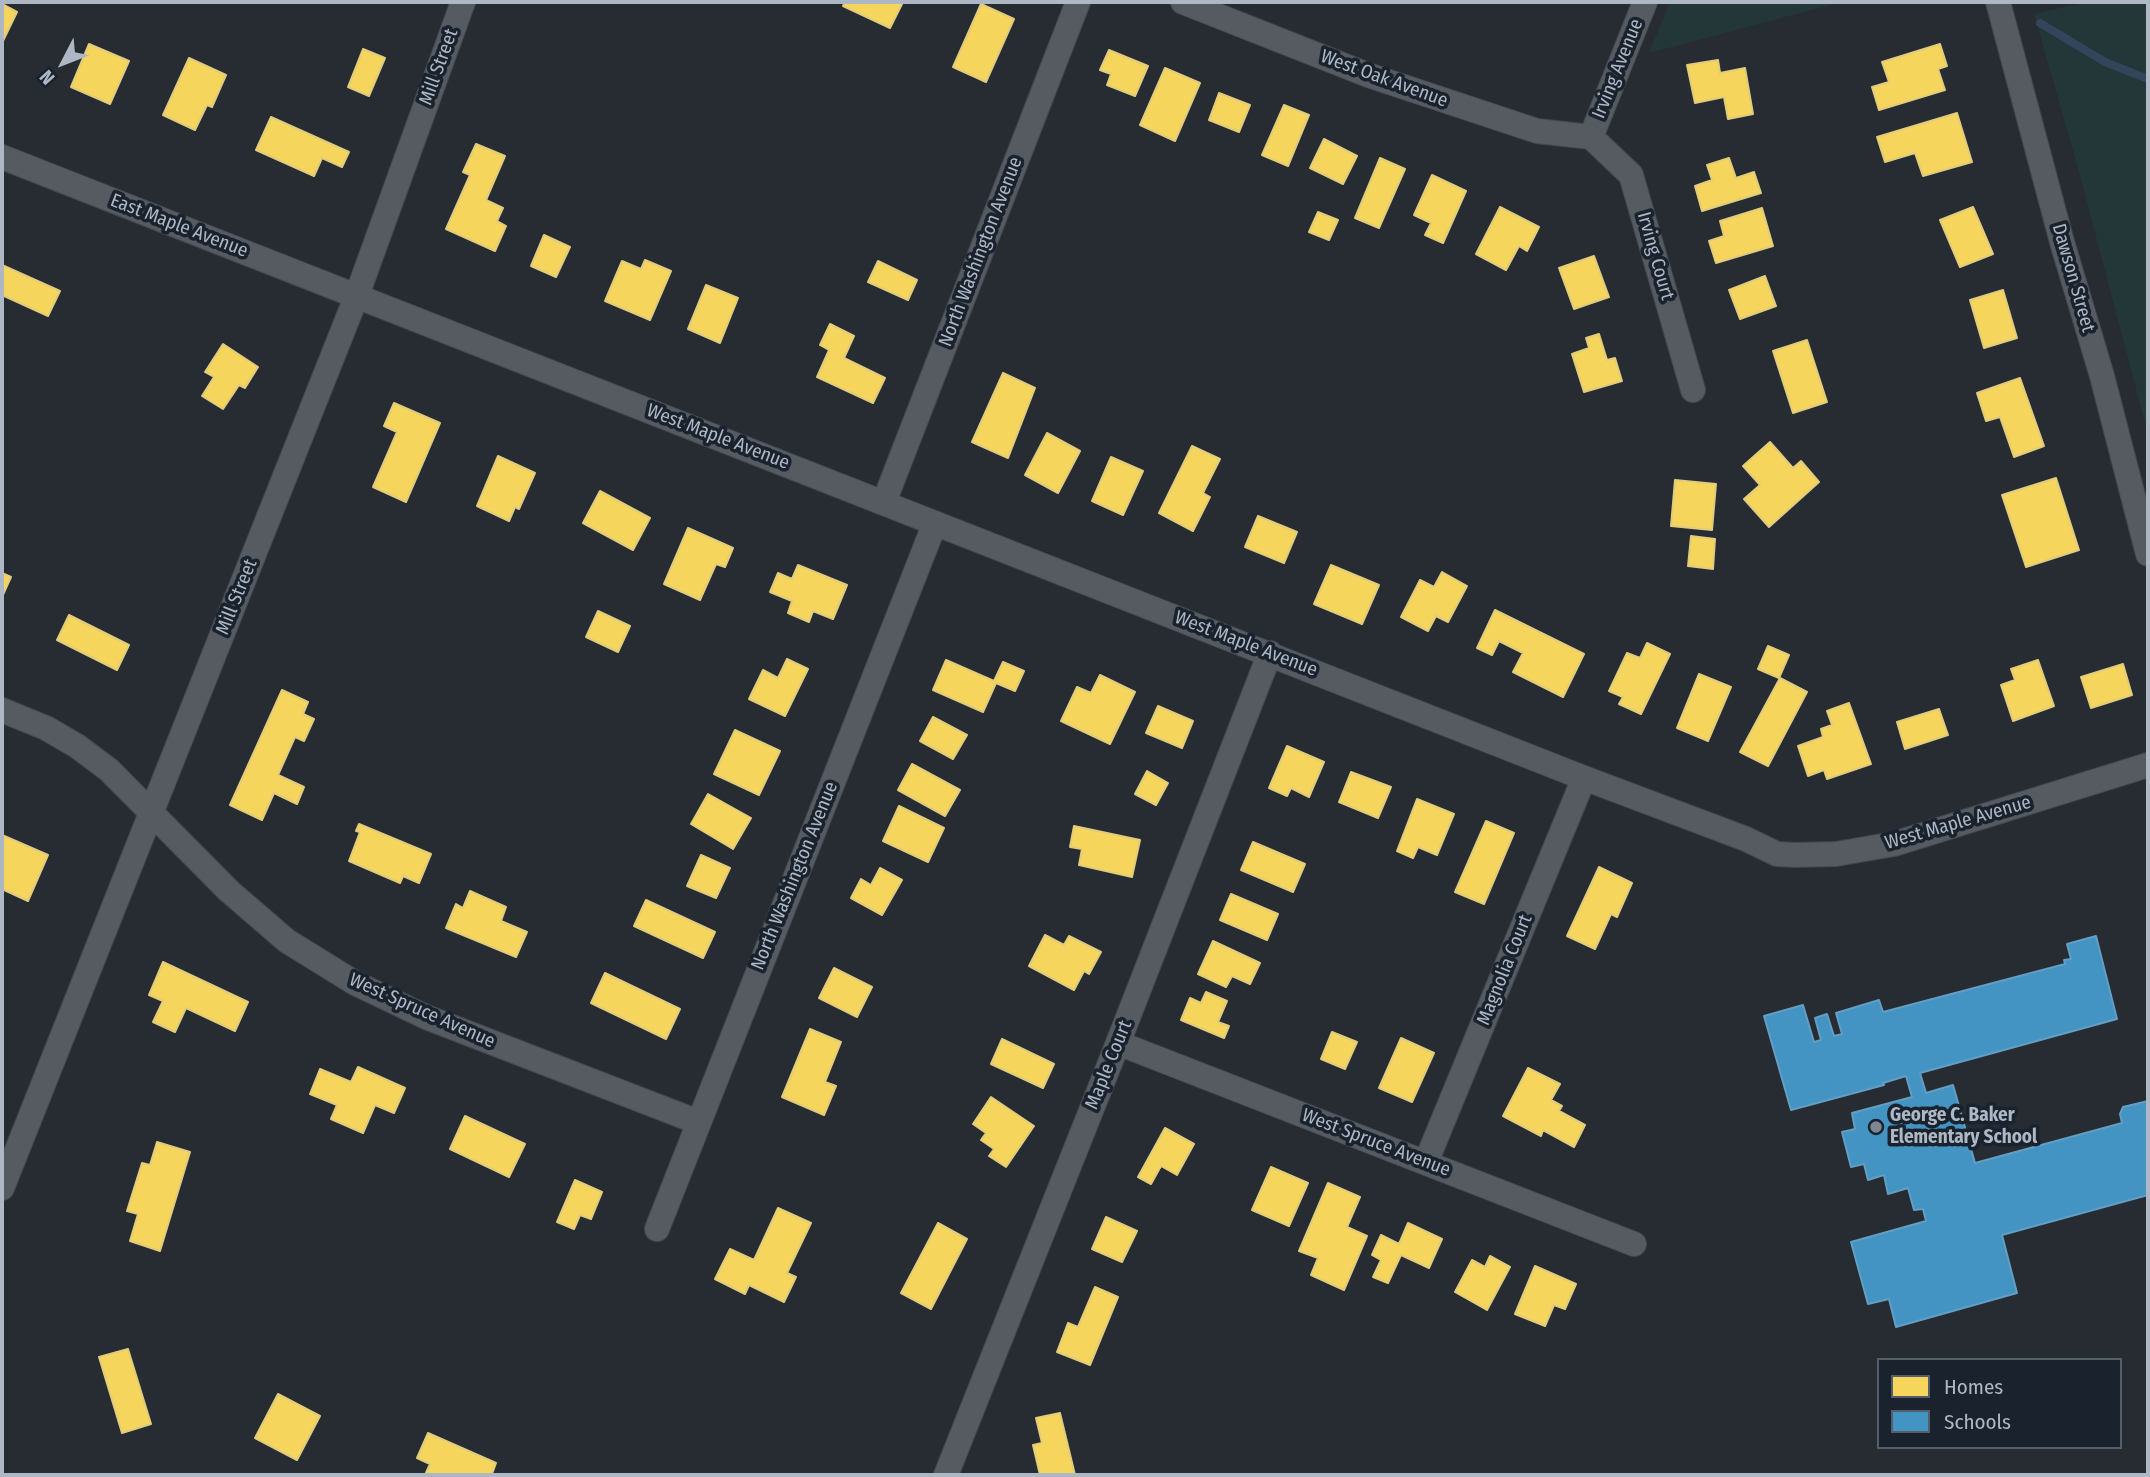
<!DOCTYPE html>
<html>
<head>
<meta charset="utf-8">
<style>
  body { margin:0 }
  #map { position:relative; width:2150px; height:1477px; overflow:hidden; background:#262c32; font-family:"Fira Sans Condensed",sans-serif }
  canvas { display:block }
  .frame { position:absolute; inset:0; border:4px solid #aeb8c5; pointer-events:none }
  .legend { position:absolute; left:1877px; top:1358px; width:245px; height:91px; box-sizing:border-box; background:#19222d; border:2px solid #555e6a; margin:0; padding:9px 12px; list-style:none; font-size:21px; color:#aeb8c5 }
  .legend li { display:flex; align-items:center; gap:14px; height:35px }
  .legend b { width:35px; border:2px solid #555e6a }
  .north { position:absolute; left:28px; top:28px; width:70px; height:70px; -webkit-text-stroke:5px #19222d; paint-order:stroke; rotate:228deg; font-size:19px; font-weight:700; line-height:28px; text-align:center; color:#aeb8c5 }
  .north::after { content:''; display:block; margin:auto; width:24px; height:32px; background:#aeb8c5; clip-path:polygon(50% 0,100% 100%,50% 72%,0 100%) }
</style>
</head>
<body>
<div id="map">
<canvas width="2150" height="1477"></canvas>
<div class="frame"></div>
<ul class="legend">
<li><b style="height:19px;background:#f6d55c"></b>Homes</li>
<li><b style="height:19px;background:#4393c3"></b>Schools</li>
</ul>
<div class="north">N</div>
</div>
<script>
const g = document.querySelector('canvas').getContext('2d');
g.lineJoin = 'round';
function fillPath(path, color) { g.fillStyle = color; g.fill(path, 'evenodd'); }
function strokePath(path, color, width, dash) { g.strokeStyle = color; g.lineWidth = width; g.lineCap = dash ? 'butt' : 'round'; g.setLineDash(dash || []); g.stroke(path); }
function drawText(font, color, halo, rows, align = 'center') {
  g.font = font + ' "Fira Sans Condensed",sans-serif'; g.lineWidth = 7; g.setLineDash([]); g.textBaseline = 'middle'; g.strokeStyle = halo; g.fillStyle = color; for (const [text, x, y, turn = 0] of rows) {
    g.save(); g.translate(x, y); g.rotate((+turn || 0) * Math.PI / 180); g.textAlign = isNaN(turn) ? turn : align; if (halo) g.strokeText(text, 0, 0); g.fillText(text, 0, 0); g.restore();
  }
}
fillPath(new Path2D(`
  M 1670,2 L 1842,2 L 1649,53 Z
  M 2087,2 L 2148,2 L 2148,434 L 2078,168 L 2034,14 Z`), '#233739');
const homes = new Path2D(`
  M 845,2 L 903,2 L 890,28 L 843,6 Z
  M 2,4 L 17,12 L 2,43 Z
  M 981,4 L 1014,19 L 986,82 L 953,67 Z
  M 89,44 L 129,61 L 110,104 L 71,87 Z
  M 1940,44 L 1947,66 L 1938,69 L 1945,90 L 1879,110 L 1872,87 L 1889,82 L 1882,62 Z
  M 363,49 L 385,58 L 369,96 L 348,87 Z
  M 1109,50 L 1148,66 L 1135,96 L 1107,85 L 1111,74 L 1100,70 Z
  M 189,58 L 226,75 L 212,107 L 207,105 L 195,130 L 163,115 Z
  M 1718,60 L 1720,73 L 1745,68 L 1753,114 L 1728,119 L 1724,97 L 1695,103 L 1687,65 Z
  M 1165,68 L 1200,83 L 1175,141 L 1140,125 Z
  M 1219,93 L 1250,105 L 1239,132 L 1209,120 Z
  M 1284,105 L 1309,115 L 1288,166 L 1262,155 Z
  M 1957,113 L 1972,162 L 1923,176 L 1915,153 L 1885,162 L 1877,137 Z
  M 271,117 L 349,152 L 342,167 L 322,158 L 314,176 L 256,150 Z
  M 1324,139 L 1357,156 L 1343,184 L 1310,168 Z
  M 476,144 L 505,156 L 486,200 L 503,208 L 497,221 L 506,226 L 495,251 L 446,229 L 470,175 L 463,172 Z
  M 1380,158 L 1405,169 L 1379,228 L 1355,218 Z
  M 1729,158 L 1736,178 L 1754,172 L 1761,193 L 1702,211 L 1695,186 L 1712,180 L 1707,165 Z
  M 1432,175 L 1466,191 L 1443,243 L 1425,235 L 1431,223 L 1414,215 Z
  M 1500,207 L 1539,227 L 1527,251 L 1519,246 L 1506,270 L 1476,254 Z
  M 1973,207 L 1993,254 L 1960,267 L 1940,220 Z
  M 1762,208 L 1773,246 L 1716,263 L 1709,241 L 1724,236 L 1720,221 Z
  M 1318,212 L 1338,220 L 1329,240 L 1309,232 Z
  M 544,235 L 570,247 L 556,277 L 531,266 Z
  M 1594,256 L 1609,297 L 1574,309 L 1559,268 Z
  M 645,260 L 671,271 L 650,320 L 605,301 L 622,261 L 641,269 Z
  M 878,261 L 917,280 L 908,300 L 868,282 Z
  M 2,265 L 60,291 L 48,316 L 2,295 Z
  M 1765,276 L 1776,306 L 1740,319 L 1729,290 Z
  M 706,285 L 738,298 L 720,343 L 688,329 Z
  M 2003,290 L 2017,338 L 1984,348 L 1970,300 Z
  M 830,324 L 854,336 L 844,358 L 885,378 L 873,403 L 817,377 L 829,350 L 820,345 Z
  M 1599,334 L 1607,360 L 1615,358 L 1622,381 L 1584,392 L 1572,354 L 1589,348 L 1586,338 Z
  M 1807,340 L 1827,402 L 1793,413 L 1773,351 Z
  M 223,344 L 258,367 L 245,388 L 239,385 L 223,409 L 202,396 L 214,377 L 205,372 Z
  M 1003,373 L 1035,388 L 1008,458 L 972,442 Z
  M 2020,378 L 2044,446 L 2014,457 L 2000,417 L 1986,421 L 1977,393 Z
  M 394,403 L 440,423 L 406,502 L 373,487 L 397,432 L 384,426 Z
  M 1047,433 L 1080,451 L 1058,493 L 1025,475 Z
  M 1770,442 L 1793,468 L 1801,461 L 1819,482 L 1769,527 L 1744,499 L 1760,485 L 1743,466 Z
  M 1192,446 L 1220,459 L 1203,493 L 1210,497 L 1193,531 L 1159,513 Z
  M 498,456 L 535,473 L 519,509 L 515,507 L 509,521 L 477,506 Z
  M 1111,457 L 1143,471 L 1123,515 L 1092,501 Z
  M 2056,478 L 2079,550 L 2026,567 L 2002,495 Z
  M 1675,480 L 1716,484 L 1712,530 L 1671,526 Z
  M 600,491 L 650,518 L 633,550 L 583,523 Z
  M 1258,516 L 1297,532 L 1284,563 L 1245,547 Z
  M 688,528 L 733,548 L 725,567 L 716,564 L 700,600 L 664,584 Z
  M 1691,536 L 1715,539 L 1713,569 L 1688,566 Z
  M 798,565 L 847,585 L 833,619 L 813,611 L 809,622 L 788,613 L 792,601 L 770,592 L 778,573 L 792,579 Z
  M 1331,565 L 1379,585 L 1362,624 L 1314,604 Z
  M 1442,572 L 1467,586 L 1448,622 L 1436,616 L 1428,631 L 1401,617 L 1420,580 L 1434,587 Z
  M 2,573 L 11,577 L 2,597 Z
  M 1495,610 L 1584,654 L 1563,697 L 1513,672 L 1523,653 L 1499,641 L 1492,655 L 1477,648 Z
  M 598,611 L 630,626 L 618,652 L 586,637 Z
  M 69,615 L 129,645 L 117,670 L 57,640 Z
  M 1647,643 L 1670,654 L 1641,714 L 1619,704 L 1623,697 L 1609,691 L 1627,653 L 1640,658 Z
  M 1768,646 L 1789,655 L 1779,678 L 1758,669 Z
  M 787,659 L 808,669 L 785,716 L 749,699 L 763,670 L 778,678 Z
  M 946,660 L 994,681 L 1003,662 L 1024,671 L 1015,691 L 996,683 L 983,712 L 933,690 Z
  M 2038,660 L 2054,706 L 2013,721 L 2001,685 L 2015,680 L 2011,669 Z
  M 2123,664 L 2132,695 L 2091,708 L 2081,677 Z
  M 1699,674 L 1731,687 L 1708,741 L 1677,728 Z
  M 1100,675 L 1135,692 L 1110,744 L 1061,721 L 1077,687 L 1091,693 Z
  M 1780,678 L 1807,692 L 1768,766 L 1740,752 Z
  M 282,690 L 308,702 L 303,714 L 314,719 L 304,741 L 295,737 L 278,775 L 304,787 L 297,804 L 274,793 L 262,820 L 230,805 Z
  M 1849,703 L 1871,764 L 1827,779 L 1824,770 L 1808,776 L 1798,746 L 1823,737 L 1821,729 L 1832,725 L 1827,711 Z
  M 1158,706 L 1193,721 L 1182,748 L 1146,733 Z
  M 1939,709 L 1948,735 L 1905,749 L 1897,722 Z
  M 933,717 L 967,735 L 953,759 L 920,741 Z
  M 735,730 L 780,751 L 759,795 L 714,774 Z
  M 1287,746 L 1324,762 L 1309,797 L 1291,788 L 1287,796 L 1269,788 Z
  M 912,764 L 960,790 L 945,816 L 898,790 Z
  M 1147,771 L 1168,783 L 1156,805 L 1135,794 Z
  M 1351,772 L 1391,787 L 1378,818 L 1339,802 Z
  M 708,794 L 751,818 L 733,849 L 691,824 Z
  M 1417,799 L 1454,814 L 1437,855 L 1418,847 L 1413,858 L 1397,851 Z
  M 899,806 L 944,828 L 928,862 L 883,841 Z
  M 1486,821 L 1514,833 L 1484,904 L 1455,892 Z
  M 359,824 L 431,854 L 419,883 L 403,876 L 400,883 L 349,861 L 360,832 L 356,831 Z
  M 1074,826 L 1140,840 L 1132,877 L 1079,865 L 1082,849 L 1070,847 Z
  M 2,835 L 48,855 L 28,901 L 2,889 Z
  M 1253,842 L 1305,864 L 1293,892 L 1241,870 Z
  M 701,855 L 730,868 L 716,898 L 687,886 Z
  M 1599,867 L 1632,883 L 1617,917 L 1611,914 L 1595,949 L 1567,936 Z
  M 880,868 L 902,880 L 882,915 L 851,898 L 861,879 L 871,885 Z
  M 470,891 L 506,907 L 501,921 L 527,932 L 516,957 L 446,928 L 456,904 L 463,908 Z
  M 1231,894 L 1278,914 L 1267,940 L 1220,920 Z
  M 646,900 L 715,932 L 703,958 L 634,926 Z
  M 1045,935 L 1064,945 L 1069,936 L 1101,952 L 1089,974 L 1084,971 L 1074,990 L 1029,966 Z
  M 1213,941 L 1260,963 L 1250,984 L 1232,976 L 1226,987 L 1198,974 Z
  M 163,962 L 248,1002 L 235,1031 L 186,1008 L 175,1032 L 153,1022 L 163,1001 L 149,995 Z
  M 834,968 L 872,987 L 857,1017 L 819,998 Z
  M 605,973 L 680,1009 L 666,1039 L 591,1003 Z
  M 1206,992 L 1227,1001 L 1218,1022 L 1229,1026 L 1224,1038 L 1181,1020 L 1190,998 L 1201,1003 Z
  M 810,1029 L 841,1042 L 825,1082 L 836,1086 L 824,1115 L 782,1097 Z
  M 1332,1032 L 1357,1042 L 1345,1069 L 1321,1059 Z
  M 1401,1038 L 1434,1053 L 1412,1102 L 1379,1088 Z
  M 1002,1039 L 1054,1064 L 1043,1088 L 991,1064 Z
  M 358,1067 L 405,1088 L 394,1113 L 375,1105 L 363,1133 L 331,1119 L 337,1105 L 310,1094 L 320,1069 L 351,1082 Z
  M 1528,1068 L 1560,1084 L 1551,1100 L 1562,1106 L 1559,1111 L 1585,1125 L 1574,1147 L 1543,1130 L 1541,1136 L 1503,1116 Z
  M 991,1097 L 1034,1126 L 1006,1167 L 989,1156 L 994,1149 L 981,1140 L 986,1133 L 973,1124 Z
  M 465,1116 L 525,1144 L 509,1177 L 450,1149 Z
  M 1165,1128 L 1194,1144 L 1177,1175 L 1161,1166 L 1151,1184 L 1138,1177 Z
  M 157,1142 L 190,1152 L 160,1251 L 130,1241 L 138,1214 L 127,1211 L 142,1163 L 150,1165 Z
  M 1271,1167 L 1308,1183 L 1289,1226 L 1252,1210 Z
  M 575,1180 L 602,1192 L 591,1219 L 580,1215 L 574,1229 L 557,1222 Z
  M 1328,1183 L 1360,1197 L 1347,1227 L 1367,1236 L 1344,1290 L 1311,1275 L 1318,1258 L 1299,1251 Z
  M 778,1208 L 811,1223 L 787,1273 L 796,1277 L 784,1302 L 749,1285 L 745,1294 L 715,1279 L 730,1249 L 754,1260 Z
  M 1106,1217 L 1137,1231 L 1122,1262 L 1092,1249 Z
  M 938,1223 L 967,1239 L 931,1309 L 901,1293 Z
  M 1408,1223 L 1442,1239 L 1429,1268 L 1401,1255 L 1388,1283 L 1373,1277 L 1381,1260 L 1372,1255 L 1381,1235 L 1399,1244 Z
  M 1490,1256 L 1510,1267 L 1487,1310 L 1455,1292 L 1472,1260 L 1485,1267 Z
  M 1535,1266 L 1576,1284 L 1565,1309 L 1554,1305 L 1545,1326 L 1515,1314 Z
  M 1095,1287 L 1118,1297 L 1090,1365 L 1057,1352 L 1068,1323 L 1078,1327 Z
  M 128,1349 L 151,1424 L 122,1433 L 99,1357 Z
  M 278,1394 L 320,1416 L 297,1460 L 255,1438 Z
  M 1060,1413 L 1075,1475 L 1040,1475 L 1033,1445 L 1042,1443 L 1036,1418 Z
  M 428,1433 L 496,1463 L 492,1474 L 493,1475 L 425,1475 L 430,1464 L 417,1458 Z`);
fillPath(homes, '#f6d55c');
strokePath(homes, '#e0cc7c', 2);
const schools = new Path2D(`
  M 2096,936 L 2117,1019 L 1920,1073 L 1926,1093 L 1953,1085 L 1975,1163 L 2122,1123 L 2120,1114 L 2123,1107 L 2148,1101 L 2148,1195 L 2002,1235 L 2017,1293 L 1896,1327 L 1889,1299 L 1868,1304 L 1851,1242 L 1926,1221 L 1923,1209 L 1914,1210 L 1908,1188 L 1888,1194 L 1884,1175 L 1868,1180 L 1864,1164 L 1851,1167 L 1842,1132 L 1855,1129 L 1852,1113 L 1912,1097 L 1906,1076 L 1883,1083 L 1884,1085 L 1791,1110 L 1764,1016 L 1803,1005 L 1814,1042 L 1821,1040 L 1815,1018 L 1827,1014 L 1834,1036 L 1842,1034 L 1836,1013 L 1879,1000 L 1883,1012 L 2065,964 L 2064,960 L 2071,959 L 2067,944 Z`);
fillPath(schools, '#4393c3');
strokePath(schools, '#639ec4', 2);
strokePath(new Path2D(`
  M 2040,23 L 2105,62 L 2148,79`), '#33455b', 8);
const minor = new Path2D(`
  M 1183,2 L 1368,75 L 1537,131 L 1591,137
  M 1998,2 L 2062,242 L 2102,376 L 2148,554
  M 1591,137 L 1631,175 L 1693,390
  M 1591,137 L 1645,2
  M 2,157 L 1584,778 L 1746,839 L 1777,854 L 1795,855 L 1836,854 L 1894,844 L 2148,765
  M 884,502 L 1078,2
  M 2,710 L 46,728 L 77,746 L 109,770 L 229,891 L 287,941 L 355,983 L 426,1017 L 698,1122
  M 1118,1043 L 1634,1244
  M 1426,1162 L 1584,778
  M 2,1188 L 357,295 L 463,2
  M 657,1229 L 935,523
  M 946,1475 L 1118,1043 L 1270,653`);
strokePath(minor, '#44484d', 26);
strokePath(minor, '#565a61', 24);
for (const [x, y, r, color] of [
  [1876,1127,7,"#7e8792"]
]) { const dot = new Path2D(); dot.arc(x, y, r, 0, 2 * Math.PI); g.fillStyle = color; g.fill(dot); strokePath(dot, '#19222d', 2.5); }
drawText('19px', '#aeb8c5', '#19222d', [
  ["Mill Street",439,67,-70],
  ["Irving Avenue",1618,69,-68],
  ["West Oak Avenue",1384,79,20],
  ["East Maple Avenue",179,226,21],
  ["North Washington Avenue",981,252,-69],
  ["Irving Court",1655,256,74],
  ["Dawson Street",2073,278,74],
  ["West Maple Avenue",718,437,21],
  ["Mill Street",237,597,-68],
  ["West Maple Avenue",1246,644,21],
  ["West Maple Avenue",1958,823,-16],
  ["North Washington Avenue",795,876,-68],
  ["Magnolia Court",1505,970,-68],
  ["West Spruce Avenue",422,1011,24],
  ["Maple Court",1109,1065,-68],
  ["West Spruce Avenue",1376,1143,21]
]);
drawText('bold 19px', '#aeb8c5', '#19222d', [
  ["George C. Baker",1890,1116],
  ["Elementary School",1890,1138]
], 'left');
</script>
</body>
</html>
